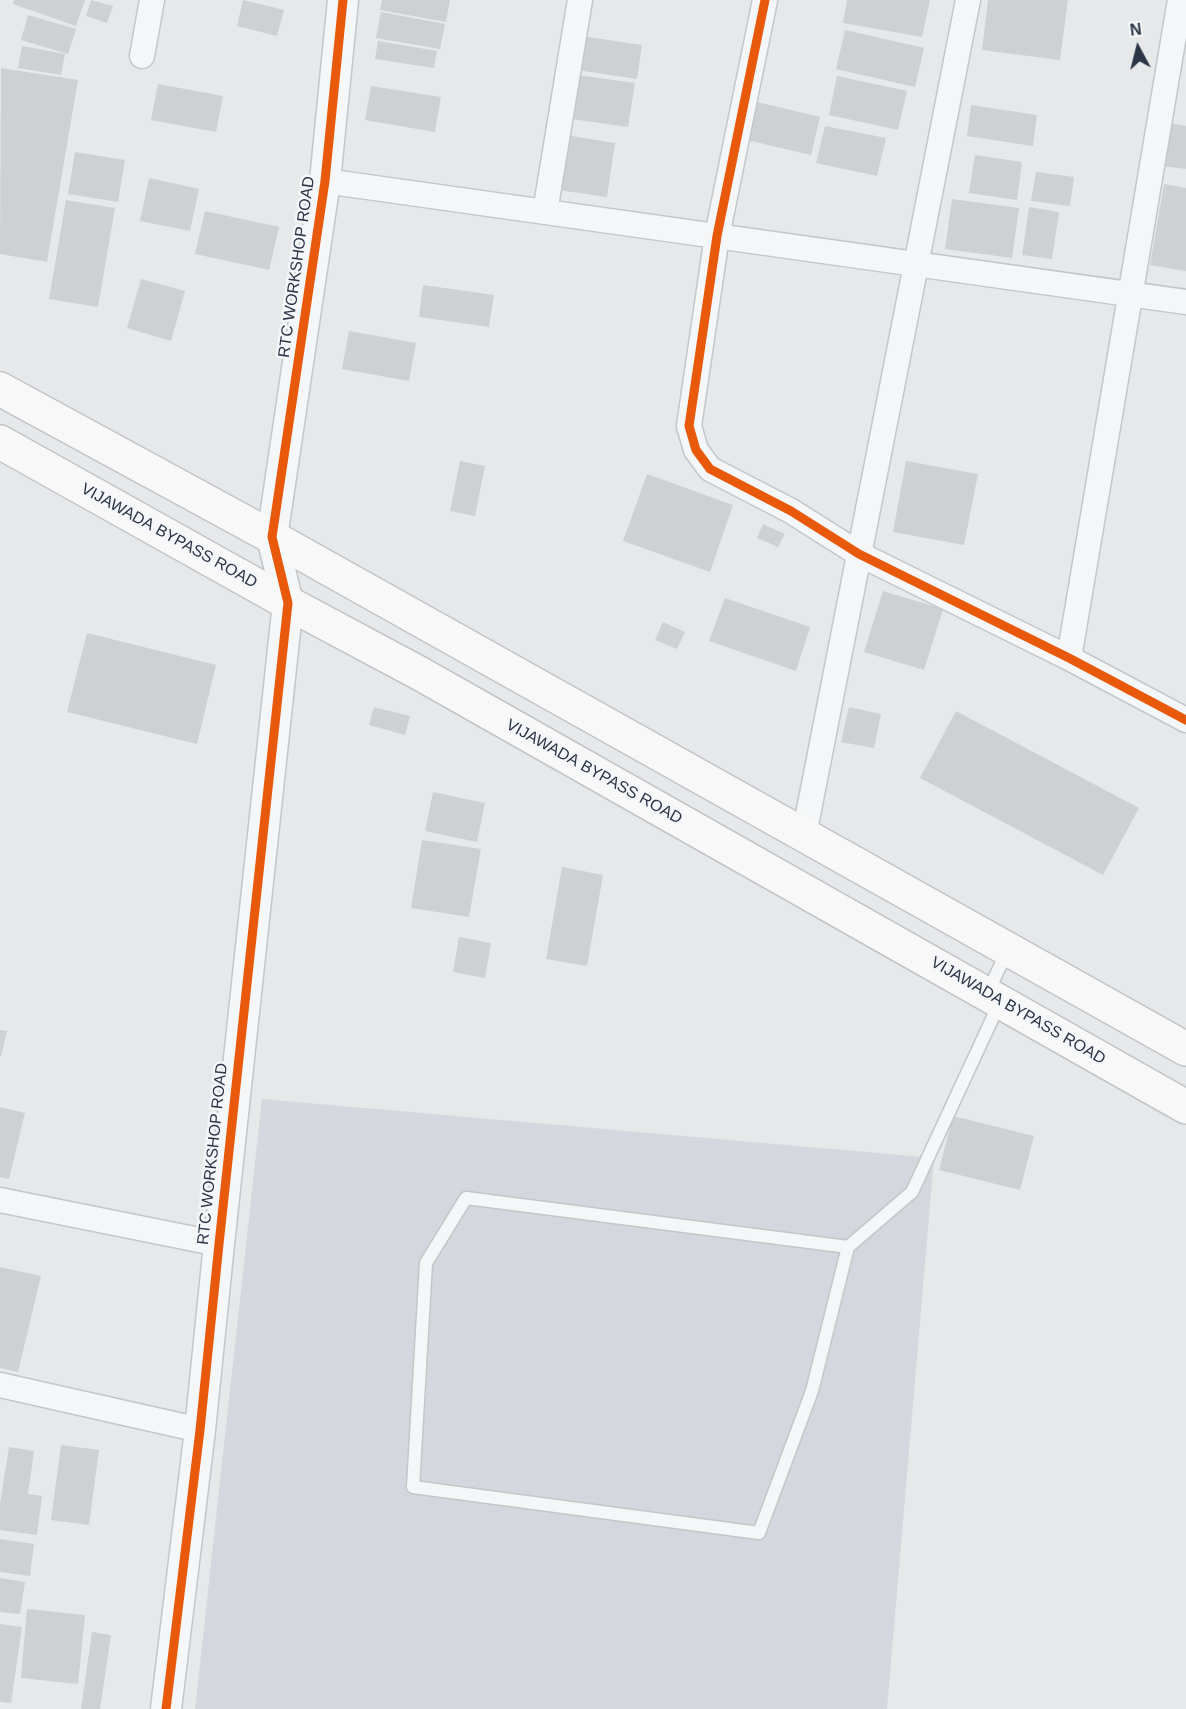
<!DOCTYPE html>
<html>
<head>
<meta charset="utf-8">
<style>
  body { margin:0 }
  #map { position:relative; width:1186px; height:1709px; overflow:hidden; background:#e6e8ea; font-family:Helvetica,sans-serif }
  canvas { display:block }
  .north { position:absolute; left:1108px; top:18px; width:60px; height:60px; -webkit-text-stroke:4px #f4f6f9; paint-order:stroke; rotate:353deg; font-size:16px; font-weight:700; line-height:24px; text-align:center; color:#2b3545 }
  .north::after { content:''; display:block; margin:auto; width:21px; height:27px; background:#2b3545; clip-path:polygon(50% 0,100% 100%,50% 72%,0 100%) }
</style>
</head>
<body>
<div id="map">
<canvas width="1186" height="1709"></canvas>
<div class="north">N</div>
</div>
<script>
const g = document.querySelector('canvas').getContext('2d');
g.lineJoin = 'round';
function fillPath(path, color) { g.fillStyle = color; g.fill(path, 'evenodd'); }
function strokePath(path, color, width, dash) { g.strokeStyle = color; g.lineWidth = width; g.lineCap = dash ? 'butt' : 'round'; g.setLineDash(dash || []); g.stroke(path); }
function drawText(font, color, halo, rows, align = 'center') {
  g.font = font + ' Helvetica,sans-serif'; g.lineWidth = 5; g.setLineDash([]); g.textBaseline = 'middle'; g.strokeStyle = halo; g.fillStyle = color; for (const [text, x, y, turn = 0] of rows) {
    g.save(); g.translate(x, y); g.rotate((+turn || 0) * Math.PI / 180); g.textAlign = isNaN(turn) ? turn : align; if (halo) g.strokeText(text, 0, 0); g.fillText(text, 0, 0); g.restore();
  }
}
fillPath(new Path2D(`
  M 262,1099 L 934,1158 L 887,1709 L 195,1709 Z`), '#d4d7dd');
fillPath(new Path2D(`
  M 14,0 L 85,0 L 76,26 L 13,4 Z
  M 91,0 L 113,6 L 107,23 L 86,16 Z
  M 243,0 L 284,10 L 277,36 L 237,26 Z
  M 382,0 L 450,0 L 446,22 L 380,10 Z
  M 847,0 L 930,0 L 922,37 L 843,23 Z
  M 988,0 L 1068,0 L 1060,60 L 982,50 Z
  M 381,12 L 445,24 L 440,49 L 376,38 Z
  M 28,15 L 76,29 L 68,54 L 21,40 Z
  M 845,30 L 924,48 L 915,87 L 836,69 Z
  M 575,35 L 642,45 L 637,79 L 570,69 Z
  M 378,41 L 437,51 L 434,68 L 375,59 Z
  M 22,46 L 65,54 L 61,75 L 18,68 Z
  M 1,68 L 78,80 L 47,262 L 0,254 Z
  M 571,74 L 635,83 L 628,127 L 565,118 Z
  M 837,76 L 907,91 L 898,130 L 829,115 Z
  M 158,84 L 223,96 L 216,132 L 151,120 Z
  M 371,86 L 441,97 L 435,132 L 365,120 Z
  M 757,102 L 820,117 L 811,155 L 747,140 Z
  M 971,105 L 1037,115 L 1033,146 L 967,136 Z
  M 1169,123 L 1186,126 L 1186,169 L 1162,166 Z
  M 825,126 L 886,138 L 877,176 L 816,163 Z
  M 566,135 L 615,143 L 607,197 L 558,190 Z
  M 75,152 L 125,160 L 118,202 L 68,194 Z
  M 975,155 L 1022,162 L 1017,200 L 969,193 Z
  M 1036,172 L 1074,177 L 1070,206 L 1031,201 Z
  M 149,178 L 199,189 L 190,231 L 140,221 Z
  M 1164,184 L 1186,188 L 1186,271 L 1150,265 Z
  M 952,199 L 1019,208 L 1012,258 L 945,249 Z
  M 66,200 L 115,208 L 98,307 L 49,299 Z
  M 1029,207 L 1059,212 L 1052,259 L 1022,255 Z
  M 205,211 L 279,227 L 269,270 L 195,254 Z
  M 141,279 L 185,291 L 171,341 L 127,328 Z
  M 423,285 L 494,295 L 489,327 L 419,317 Z
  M 349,331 L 416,343 L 409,381 L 342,369 Z
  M 460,461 L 485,466 L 475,516 L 450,511 Z
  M 906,461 L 978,474 L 964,545 L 893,532 Z
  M 647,474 L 733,505 L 710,572 L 623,541 Z
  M 763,524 L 785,534 L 778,547 L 757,538 Z
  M 883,591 L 943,609 L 924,670 L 864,652 Z
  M 725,598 L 810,627 L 796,671 L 709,641 Z
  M 663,622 L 685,632 L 677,649 L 655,640 Z
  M 87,633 L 216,665 L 197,744 L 67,712 Z
  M 374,707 L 410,716 L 405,735 L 369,725 Z
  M 849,707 L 881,714 L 874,748 L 841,742 Z
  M 956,711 L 1139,808 L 1103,875 L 920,778 Z
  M 433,792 L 485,803 L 477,842 L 425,831 Z
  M 422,840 L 481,849 L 469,917 L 411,908 Z
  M 562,867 L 603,875 L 587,966 L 546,959 Z
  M 459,937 L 491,943 L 485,978 L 453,972 Z
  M 0,1030 L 7,1031 L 1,1056 L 0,1056 Z
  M 0,1107 L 25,1113 L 9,1179 L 0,1177 Z
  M 953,1116 L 1034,1136 L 1020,1190 L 939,1170 Z
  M 0,1267 L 41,1276 L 18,1372 L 0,1368 Z
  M 61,1445 L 99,1450 L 89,1525 L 51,1520 Z
  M 9,1447 L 34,1451 L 28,1494 L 42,1496 L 37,1535 L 0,1530 L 0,1504 Z
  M 0,1539 L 34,1544 L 30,1576 L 0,1572 Z
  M 0,1578 L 25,1582 L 20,1614 L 0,1612 Z
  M 27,1609 L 85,1615 L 78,1684 L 21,1678 Z
  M 0,1624 L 22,1627 L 11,1703 L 0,1702 Z
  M 92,1632 L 111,1635 L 100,1709 L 81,1709 Z`), '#ced0d3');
const service = new Path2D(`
  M 988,992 L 1007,951
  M 848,1247 L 466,1198 L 426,1263 L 413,1487 L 759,1533 L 812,1391 L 848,1247 L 912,1192 L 1000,1002`);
const minor = new Path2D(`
  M 765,0 L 717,236 L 689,426 L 696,450 L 710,469 L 791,511 L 859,554 L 1069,658 L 1186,720
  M 142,56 L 152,0
  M 325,181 L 1186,302
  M 545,212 L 580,0
  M 1069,658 L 1180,0
  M 804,835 L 968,0
  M 0,1200 L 219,1244
  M 0,1385 L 200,1430`);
const tertiary = new Path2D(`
  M 166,1709 L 200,1430 L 219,1244 L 288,603 L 272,537 L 325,181 L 343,0`);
const primary = new Path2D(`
  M 0,389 L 272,537 L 1186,1049
  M 0,442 L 288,603 L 419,673 L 1186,1107`);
strokePath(service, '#c4c6c8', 15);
strokePath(minor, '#c4c6c8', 27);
strokePath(tertiary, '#c4c6c8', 33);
strokePath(primary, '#c2c5c8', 36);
strokePath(service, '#f5f6f7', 12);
strokePath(minor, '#f5f6f7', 24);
strokePath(tertiary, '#f5f6f7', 30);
strokePath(primary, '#f8f8f8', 33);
strokePath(new Path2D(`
  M 765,0 L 717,236 L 689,426 L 696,450 L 710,469 L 791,511 L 859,554 L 1069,658 L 1186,720
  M 166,1709 L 200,1430 L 219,1244 L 288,603 L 272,537 L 325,181 L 343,0`), '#e8590c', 9);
drawText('16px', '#2b3545', '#f4f6f9', [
  ["RTC WORKSHOP ROAD",297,267,-82],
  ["VIJAWADA BYPASS ROAD",169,536,29],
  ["VIJAWADA BYPASS ROAD",594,772,29],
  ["VIJAWADA BYPASS ROAD",1018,1011,30],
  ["RTC WORKSHOP ROAD",213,1154,-84]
]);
</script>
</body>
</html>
